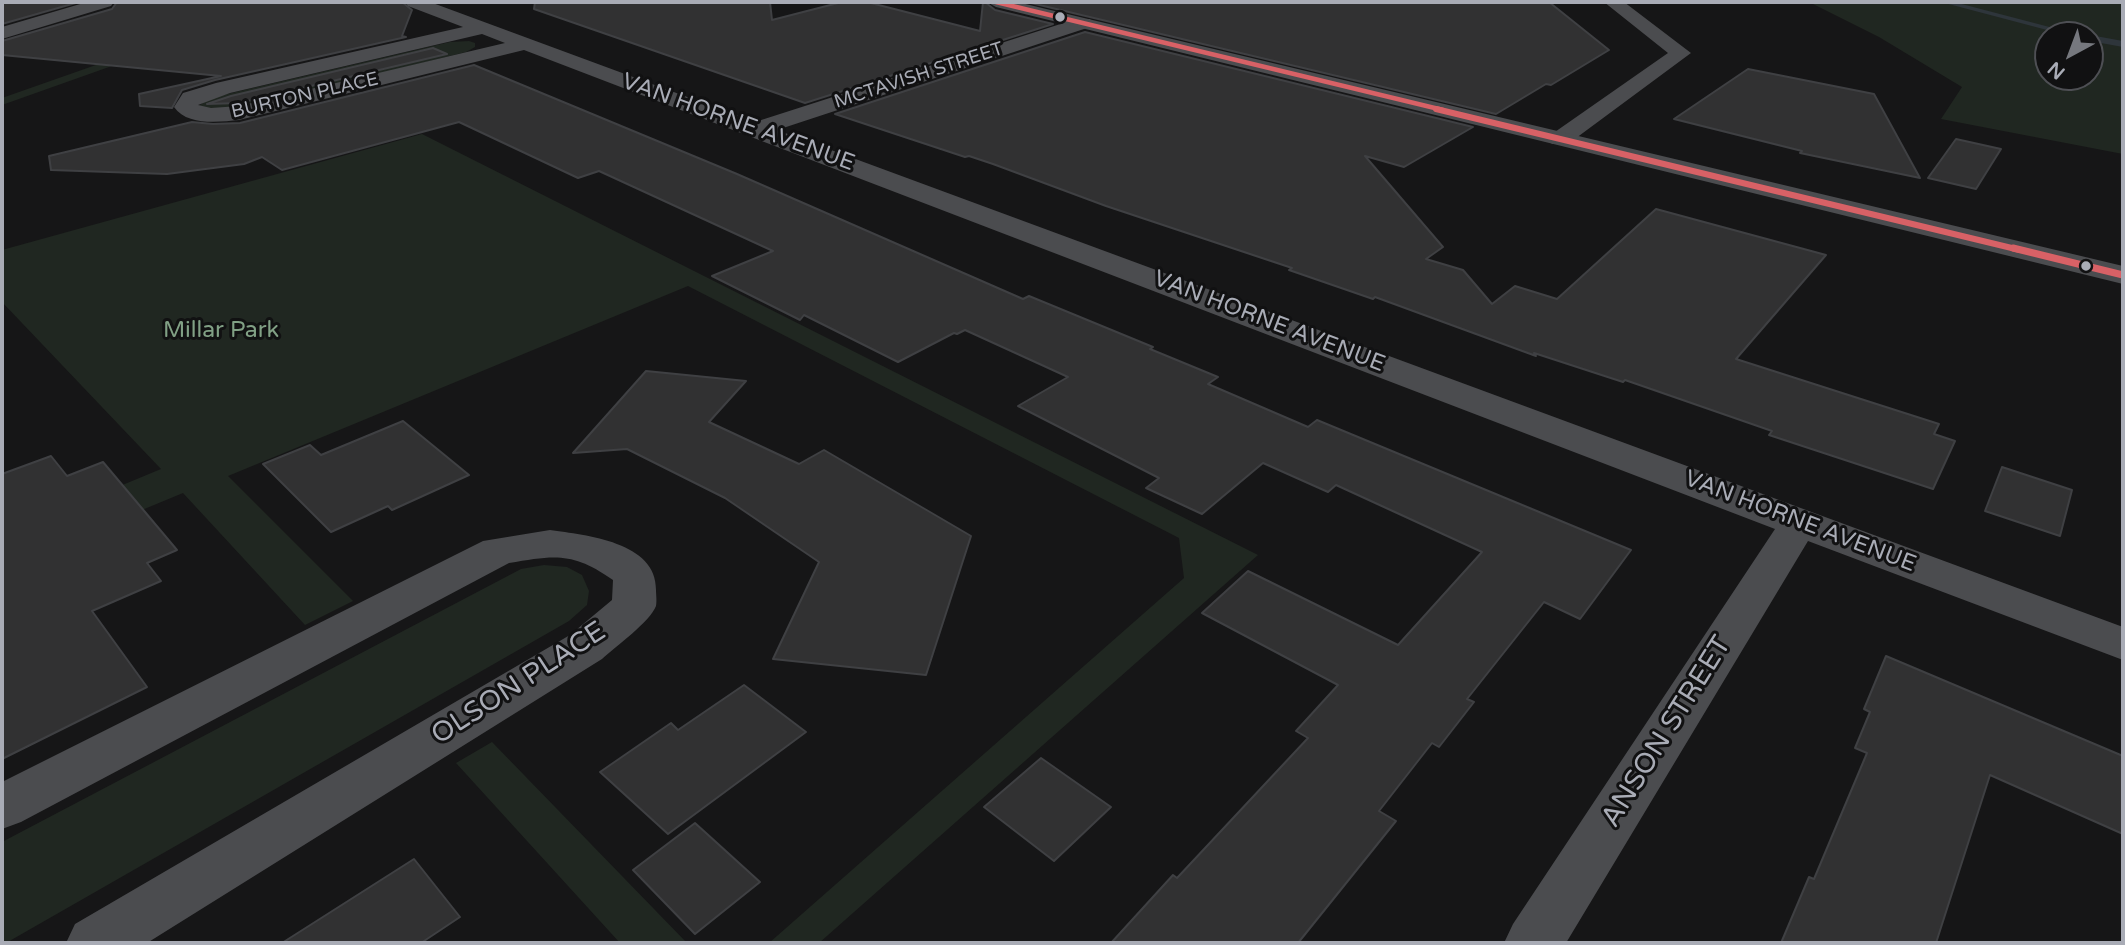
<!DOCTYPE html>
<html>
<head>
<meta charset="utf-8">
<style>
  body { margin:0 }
  #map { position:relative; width:2125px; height:945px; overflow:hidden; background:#161617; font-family:"Varela Round",sans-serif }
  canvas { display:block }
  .frame { position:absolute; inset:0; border:4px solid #a9acb6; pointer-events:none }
  .north { position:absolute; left:2034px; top:21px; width:70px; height:70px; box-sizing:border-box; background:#111112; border:2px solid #4e4f54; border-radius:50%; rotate:221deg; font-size:19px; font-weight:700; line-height:28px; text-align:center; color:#a9acb6 }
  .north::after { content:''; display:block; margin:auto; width:24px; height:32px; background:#76787e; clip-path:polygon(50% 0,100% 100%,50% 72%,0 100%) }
</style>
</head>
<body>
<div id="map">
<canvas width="2125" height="945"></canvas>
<div class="frame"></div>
<div class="north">N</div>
</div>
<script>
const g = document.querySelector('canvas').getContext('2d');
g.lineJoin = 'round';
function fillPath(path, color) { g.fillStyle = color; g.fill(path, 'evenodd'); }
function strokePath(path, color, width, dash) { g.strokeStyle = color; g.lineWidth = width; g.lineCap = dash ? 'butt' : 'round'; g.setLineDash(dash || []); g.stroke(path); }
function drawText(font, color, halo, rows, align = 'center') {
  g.font = font + ' "Varela Round",sans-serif'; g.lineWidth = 6; g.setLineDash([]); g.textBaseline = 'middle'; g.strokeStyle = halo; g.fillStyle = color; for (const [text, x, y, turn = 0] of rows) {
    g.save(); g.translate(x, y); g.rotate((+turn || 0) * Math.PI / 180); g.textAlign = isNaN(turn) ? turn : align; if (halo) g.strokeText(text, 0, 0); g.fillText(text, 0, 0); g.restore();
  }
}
fillPath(new Path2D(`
  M 275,2 L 292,2 L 2,105 L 2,98 Z
  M 1809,2 L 2123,2 L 2123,154 L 1941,119 L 1962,87 L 1879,37 ZM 2090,35 L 2090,77 L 2048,77 L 2048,35 Z
  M 469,41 L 475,43 L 475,47 L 466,52 L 229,111 L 197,107 L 210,98 L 450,42 Z
  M 422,134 L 1258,555 L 819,943 L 769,943 L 1184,578 L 1179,538 L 688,286 L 228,476 L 353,601 L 305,625 L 183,493 L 2,568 L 2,535 L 161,469 L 2,302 L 2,250 Z
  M 544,565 L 567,567 L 582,575 L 589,591 L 587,605 L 569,621 L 6,943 L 2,943 L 2,842 L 521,569 Z
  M 492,742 L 687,943 L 620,943 L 456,763 Z`), '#202721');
fillPath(new Path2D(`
  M 1941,2 L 1954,2 L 2080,35 L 2066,35 Z
  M 2090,35 L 2123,41 L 2123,47 L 2090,41 Z`), '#2e353b');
const building = new Path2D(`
  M 2,2 L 79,2 L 2,24 Z
  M 117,2 L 402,2 L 412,10 L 402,36 L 406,37 L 215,80 L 182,90 L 172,108 L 140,106 L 139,94 L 221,76 L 2,55 L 2,41 L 112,9 Z
  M 535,2 L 770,2 L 772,20 L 842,2 L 867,2 L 980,31 L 983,2 L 985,2 L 995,10 L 1053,24 L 805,103 L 534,9 Z
  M 1027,2 L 1549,2 L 1609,50 L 1551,85 L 1546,84 L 1496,114 Z
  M 1085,32 L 1473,127 L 1404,167 L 1365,156 L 1443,247 L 1426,259 L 1463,270 L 1492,304 L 1515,286 L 1557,299 L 1656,209 L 1826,255 L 1736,359 L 1939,424 L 1934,434 L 1955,441 L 1933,489 L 1769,435 L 1772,431 L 1625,380 L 1623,382 L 1534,353 L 1536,356 L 1375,297 L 1373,299 L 1289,270 L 1292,268 L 1106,206 L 993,164 L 969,156 L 965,157 L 835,114 Z
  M 433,48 L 447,54 L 239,103 L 207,104 L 231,96 Z
  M 474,65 L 737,174 L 1023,299 L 1029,296 L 1153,347 L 1150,349 L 1218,377 L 1208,384 L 1308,427 L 1317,420 L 1631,550 L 1580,619 L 1544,602 L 1467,699 L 1474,702 L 1439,747 L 1432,743 L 1379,811 L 1396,821 L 1298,943 L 1111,943 L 1173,875 L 1177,878 L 1308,738 L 1296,731 L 1338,685 L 1202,613 L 1248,571 L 1398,645 L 1482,552 L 1336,485 L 1328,492 L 1263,463 L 1202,514 L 1146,488 L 1159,478 L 1018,406 L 1068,377 L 965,330 L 957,334 L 954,333 L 898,362 L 804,315 L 800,320 L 712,276 L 773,251 L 599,171 L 578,178 L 459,122 L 282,170 L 262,157 L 244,164 L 167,174 L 51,170 L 49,156 L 192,122 L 213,124 L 240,123 Z
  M 1748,69 L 1874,94 L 1920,178 L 1800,153 L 1802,151 L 1674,119 Z
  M 1956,139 L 2001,149 L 1976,189 L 1928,178 Z
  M 646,371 L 746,381 L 709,422 L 799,464 L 824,450 L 971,536 L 926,675 L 773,659 L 819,562 L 725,498 L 627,449 L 573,453 Z
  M 403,421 L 469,475 L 392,510 L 388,506 L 331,532 L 263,464 L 310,445 L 321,455 Z
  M 51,456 L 67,476 L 103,462 L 177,550 L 147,563 L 161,581 L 92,611 L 147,687 L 2,759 L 2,474 Z
  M 2002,467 L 2072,490 L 2060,536 L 1985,511 Z
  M 1886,656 L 2123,756 L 2123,834 L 1990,775 L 1936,943 L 1781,943 L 1809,877 L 1814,879 L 1867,753 L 1855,748 L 1870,712 L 1864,709 Z
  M 744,685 L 806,732 L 668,834 L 600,772 L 671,723 L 678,730 Z
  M 1041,758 L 1111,807 L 1054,861 L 984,807 Z
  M 695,823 L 760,882 L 695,934 L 633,870 Z
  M 414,859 L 460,917 L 421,943 L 282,943 Z`);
fillPath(building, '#313132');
strokePath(building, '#3f4043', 2);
fillPath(new Path2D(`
  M 87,2 L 114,2 L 111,6 L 2,39 L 2,27 Z
  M 405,2 L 430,2 L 755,122 L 1076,19 L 1090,19 L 1092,23 L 1090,27 L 777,130 L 2123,627 L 2123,660 L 1808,541 L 1566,943 L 1504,943 L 1513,924 L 1775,529 L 524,50 L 239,120 C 219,122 187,126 174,107 L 183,93 L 216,83 L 463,27 L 408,6 ZM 482,34 L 505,43 L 239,106 L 211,108 L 198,105 L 230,93 Z
  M 1604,2 L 1624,2 L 1691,53 L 1568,144 L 1552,144 L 1548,139 L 1552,134 L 1668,53 Z
  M 550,530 C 586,535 657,542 656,590 C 656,594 657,601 656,606 C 650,622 616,646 602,659 L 147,943 L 66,943 L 75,924 L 570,635 L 612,600 L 613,580 C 573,552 556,555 509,563 L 21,822 L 2,829 L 2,782 L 483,541 Z`), '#4b4c4f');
fillPath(new Path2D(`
  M 987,2 L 1017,2 L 2123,266 L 2123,284 L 996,7 Z`), '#4b4c4f');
strokePath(new Path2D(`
  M 996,2 L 1443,110`), '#d86166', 4.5);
strokePath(new Path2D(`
  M 1436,109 L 2020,250`), '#d86166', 6);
strokePath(new Path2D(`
  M 2013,248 L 2123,275`), '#d86166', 7);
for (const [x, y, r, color] of [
  [1060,17,6,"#a9acb6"],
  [2086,266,6,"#a9acb6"]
]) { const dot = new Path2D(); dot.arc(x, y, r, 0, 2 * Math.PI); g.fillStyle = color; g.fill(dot); strokePath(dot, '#111112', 2.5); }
drawText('19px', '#a9acb6', '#111112', [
  ["MCTAVISH STREET",919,76,-18],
  ["BURTON PLACE",305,96,-13]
]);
drawText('23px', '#a9acb6', '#111112', [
  ["VAN HORNE AVENUE",738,123,20],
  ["VAN HORNE AVENUE",1269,322,21],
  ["VAN HORNE AVENUE",1800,522,21]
]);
drawText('23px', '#81a085', '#111112', [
  ["Millar Park",221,331]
]);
drawText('28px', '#a9acb6', '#111112', [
  ["OLSON PLACE",519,684,-33],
  ["ANSON STREET",1667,732,-58]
]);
</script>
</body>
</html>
